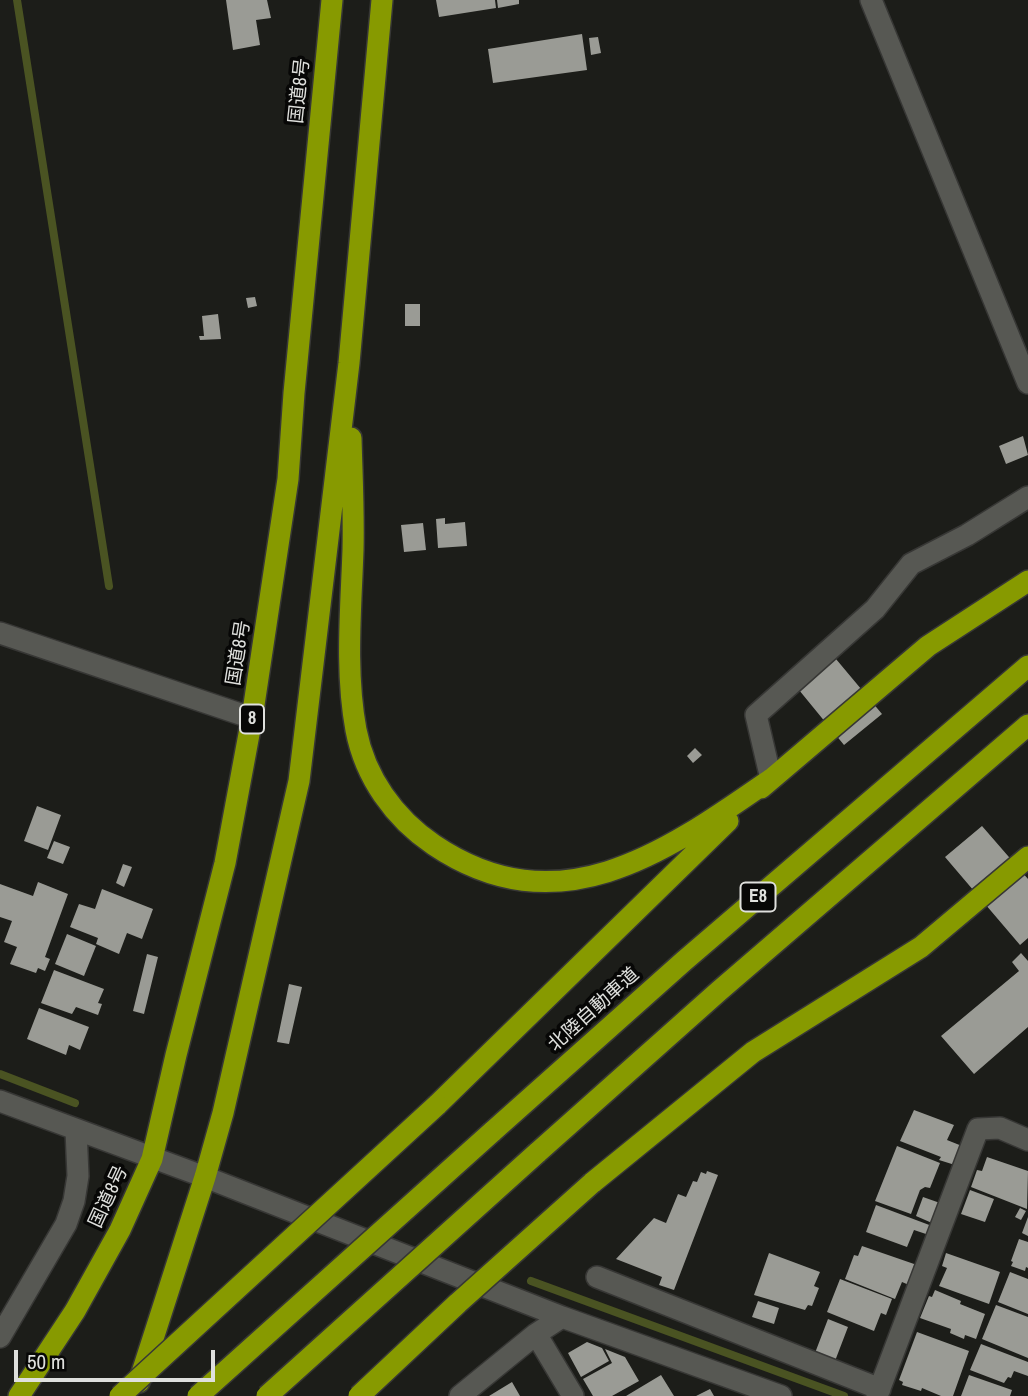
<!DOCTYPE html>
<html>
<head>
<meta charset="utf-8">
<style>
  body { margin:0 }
  #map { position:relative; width:1028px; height:1396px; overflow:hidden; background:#1c1d19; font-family:"Archivo Narrow",sans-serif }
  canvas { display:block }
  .scale { position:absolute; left:14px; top:1350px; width:201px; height:32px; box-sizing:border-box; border:4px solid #dfe0dd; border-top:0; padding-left:9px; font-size:21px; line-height:24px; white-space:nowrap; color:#dfe0dd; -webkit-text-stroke:5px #070706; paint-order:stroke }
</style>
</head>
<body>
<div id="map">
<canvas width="1028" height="1396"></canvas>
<div class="scale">50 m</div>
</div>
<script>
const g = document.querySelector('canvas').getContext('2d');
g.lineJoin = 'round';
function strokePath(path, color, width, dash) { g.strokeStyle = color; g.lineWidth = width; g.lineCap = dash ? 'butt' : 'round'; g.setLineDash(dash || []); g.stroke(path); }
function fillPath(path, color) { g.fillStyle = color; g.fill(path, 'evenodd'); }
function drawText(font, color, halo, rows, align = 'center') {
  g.font = font + ' "Archivo Narrow","Noto Sans JP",sans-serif'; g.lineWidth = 7; g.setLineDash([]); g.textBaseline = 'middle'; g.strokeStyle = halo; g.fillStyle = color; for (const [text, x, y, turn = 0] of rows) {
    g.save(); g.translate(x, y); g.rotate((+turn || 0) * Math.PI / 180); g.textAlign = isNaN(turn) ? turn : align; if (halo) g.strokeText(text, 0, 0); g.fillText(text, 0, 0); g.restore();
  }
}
strokePath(new Path2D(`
  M 17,0 L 109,586
  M 0,1074 L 75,1103
  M 531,1281 L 844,1396`), '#4a5322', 8);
fillPath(new Path2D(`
  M 226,0 L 267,0 L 271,18 L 256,20 L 260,45 L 233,50 Z
  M 436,0 L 495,0 L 496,8 L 439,17 Z
  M 497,0 L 519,0 L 519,4 L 498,8 Z
  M 582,34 L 587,70 L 493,83 L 488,49 Z
  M 598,37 L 601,53 L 591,55 L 589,38 Z
  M 255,297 L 257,306 L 248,308 L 246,298 Z
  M 405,304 L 420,304 L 420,326 L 405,326 Z
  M 218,314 L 221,339 L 200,340 L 199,336 L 204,336 L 202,316 Z
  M 1023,436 L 1028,455 L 1006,464 L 999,446 Z
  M 445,518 L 445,524 L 465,522 L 467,546 L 438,548 L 436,519 Z
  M 423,523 L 426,550 L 404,552 L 401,525 Z
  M 836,659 L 882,714 L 844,745 L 799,690 Z
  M 695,748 L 702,755 L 693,763 L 687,756 Z
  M 37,806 L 61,815 L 48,850 L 24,841 Z
  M 982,826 L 1028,879 L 1028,938 L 1020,945 L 945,857 Z
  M 54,841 L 70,847 L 63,864 L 47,858 Z
  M 123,864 L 132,867 L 124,887 L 116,883 Z
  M 38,882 L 68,894 L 45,957 L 50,959 L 45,971 L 38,968 L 36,973 L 10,964 L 17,947 L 4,942 L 12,921 L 0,917 L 0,884 L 33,896 Z
  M 102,889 L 153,909 L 142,939 L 127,933 L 119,954 L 96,944 L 98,938 L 70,927 L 79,904 L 95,909 Z
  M 67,934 L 96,946 L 84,976 L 55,964 Z
  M 1021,953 L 1028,961 L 1028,1027 L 974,1074 L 941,1036 L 1019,971 L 1012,962 Z
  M 147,954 L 158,957 L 144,1014 L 133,1011 Z
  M 54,970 L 104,989 L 98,1003 L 102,1004 L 98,1015 L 76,1007 L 72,1014 L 41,1003 Z
  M 289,984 L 302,987 L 289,1044 L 277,1042 Z
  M 39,1008 L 89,1027 L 80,1050 L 69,1045 L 66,1055 L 27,1039 Z
  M 914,1110 L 954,1125 L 947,1140 L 962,1146 L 955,1165 L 939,1160 L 941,1157 L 900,1141 Z
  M 897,1146 L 940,1163 L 930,1188 L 925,1187 L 920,1190 L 911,1214 L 875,1201 Z
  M 987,1157 L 1028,1171 L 1027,1209 L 971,1187 L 977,1170 L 982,1171 Z
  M 707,1171 L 718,1175 L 674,1290 L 659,1285 L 662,1277 L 616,1259 L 654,1218 L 666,1223 L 678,1194 L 686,1197 L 693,1181 L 697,1182 L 701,1172 L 706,1174 Z
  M 970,1190 L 994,1199 L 985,1222 L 961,1214 Z
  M 923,1197 L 940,1203 L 932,1223 L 916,1216 Z
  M 876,1205 L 932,1226 L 929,1235 L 914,1230 L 907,1247 L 866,1232 Z
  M 1020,1208 L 1026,1211 L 1021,1220 L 1015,1217 Z
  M 1028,1217 L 1028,1236 L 1022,1233 Z
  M 1019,1239 L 1028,1242 L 1028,1268 L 1026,1267 L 1025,1271 L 1011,1266 L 1013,1262 L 1011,1261 Z
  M 862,1246 L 917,1265 L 909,1285 L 902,1282 L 895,1299 L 845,1279 L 854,1255 L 858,1256 Z
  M 769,1253 L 820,1272 L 814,1286 L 819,1288 L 812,1306 L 808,1305 L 805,1310 L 754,1295 Z
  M 946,1253 L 1000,1272 L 989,1304 L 939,1286 L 947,1268 L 942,1266 Z
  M 1010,1272 L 1028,1279 L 1028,1314 L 998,1302 Z
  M 840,1279 L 892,1299 L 886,1315 L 881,1313 L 874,1331 L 827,1312 Z
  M 935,1290 L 961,1301 L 960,1304 L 985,1314 L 976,1339 L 965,1335 L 964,1339 L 950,1333 L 951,1329 L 920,1318 L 929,1296 L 932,1297 Z
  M 758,1301 L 779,1308 L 774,1324 L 752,1317 Z
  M 996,1305 L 1028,1317 L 1028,1358 L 982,1339 Z
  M 828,1319 L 848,1327 L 835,1361 L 815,1353 Z
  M 917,1332 L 969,1351 L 953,1396 L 941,1396 L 922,1388 L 921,1391 L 902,1385 L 903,1382 L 899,1380 Z
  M 587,1342 L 602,1348 L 609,1361 L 581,1377 L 568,1353 Z
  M 981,1344 L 1028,1362 L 1028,1376 L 1014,1371 L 1011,1378 L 1008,1377 L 1004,1383 L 970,1370 Z
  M 605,1349 L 625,1357 L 639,1381 L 612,1396 L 593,1396 L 583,1379 L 612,1363 Z
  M 661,1375 L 674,1396 L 626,1396 Z
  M 969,1375 L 1012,1390 L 1010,1396 L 961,1396 Z
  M 512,1382 L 520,1396 L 489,1396 Z
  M 710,1389 L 714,1396 L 696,1396 Z`), '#9a9b95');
const street = new Path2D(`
  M 871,0 L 1028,383
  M 0,633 L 252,718
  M 771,779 L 756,715 L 875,609 L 911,564 L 967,535 L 1028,497
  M 0,1101 L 205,1177 L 562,1317 L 781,1396
  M 597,1277 L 880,1389
  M 536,1334 L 573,1396
  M 0,1337 L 66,1224 L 74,1201 L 78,1176 L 76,1130
  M 460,1396 L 536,1334 L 562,1317
  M 877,1396 L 978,1129 L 1000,1128 L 1028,1140`);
const highway = new Path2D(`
  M 351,438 C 352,475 354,513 353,550 C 351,609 345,671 356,730 C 365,777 394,818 434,845 C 559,929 666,852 771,779
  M 761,788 L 928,646 L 1028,581
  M 437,1105 L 728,821
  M 492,1132 L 684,961 L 1028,666
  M 537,1153 L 719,991 L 1028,725
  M 592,1183 L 753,1052 L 921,947 L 1028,857
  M 139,1382 L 205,1177 L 223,1113 L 299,781 L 349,363 L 382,0
  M 19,1396 L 75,1311 L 120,1230 L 152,1159 L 176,1055 L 225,863 L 252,718 L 288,479 L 294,393 L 332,0`);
strokePath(street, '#373735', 24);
strokePath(highway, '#373735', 24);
strokePath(street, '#575853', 21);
strokePath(highway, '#879a00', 21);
const highwayBridge = new Path2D(`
  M 120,1396 L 437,1105
  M 198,1396 L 492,1132
  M 267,1396 L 537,1153
  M 359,1396 L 458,1303 L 592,1183`);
strokePath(highwayBridge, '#373735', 24, []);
strokePath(highwayBridge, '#879a00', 21);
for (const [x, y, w] of [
  [252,719,24],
  [758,897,35]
]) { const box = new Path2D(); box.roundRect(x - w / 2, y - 14.5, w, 29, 5); g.fillStyle = '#070706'; g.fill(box); strokePath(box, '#dfe0dd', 2); }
drawText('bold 18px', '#dfe0dd', null, [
  ["8",252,719],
  ["E8",758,897]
]);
drawText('19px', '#dfe0dd', '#070706', [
  ["国道8号",300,91,-84],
  ["国道8号",239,653,-81],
  ["北陸自動車道",594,1010,-42],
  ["国道8号",109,1197,-65]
]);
</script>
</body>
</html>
